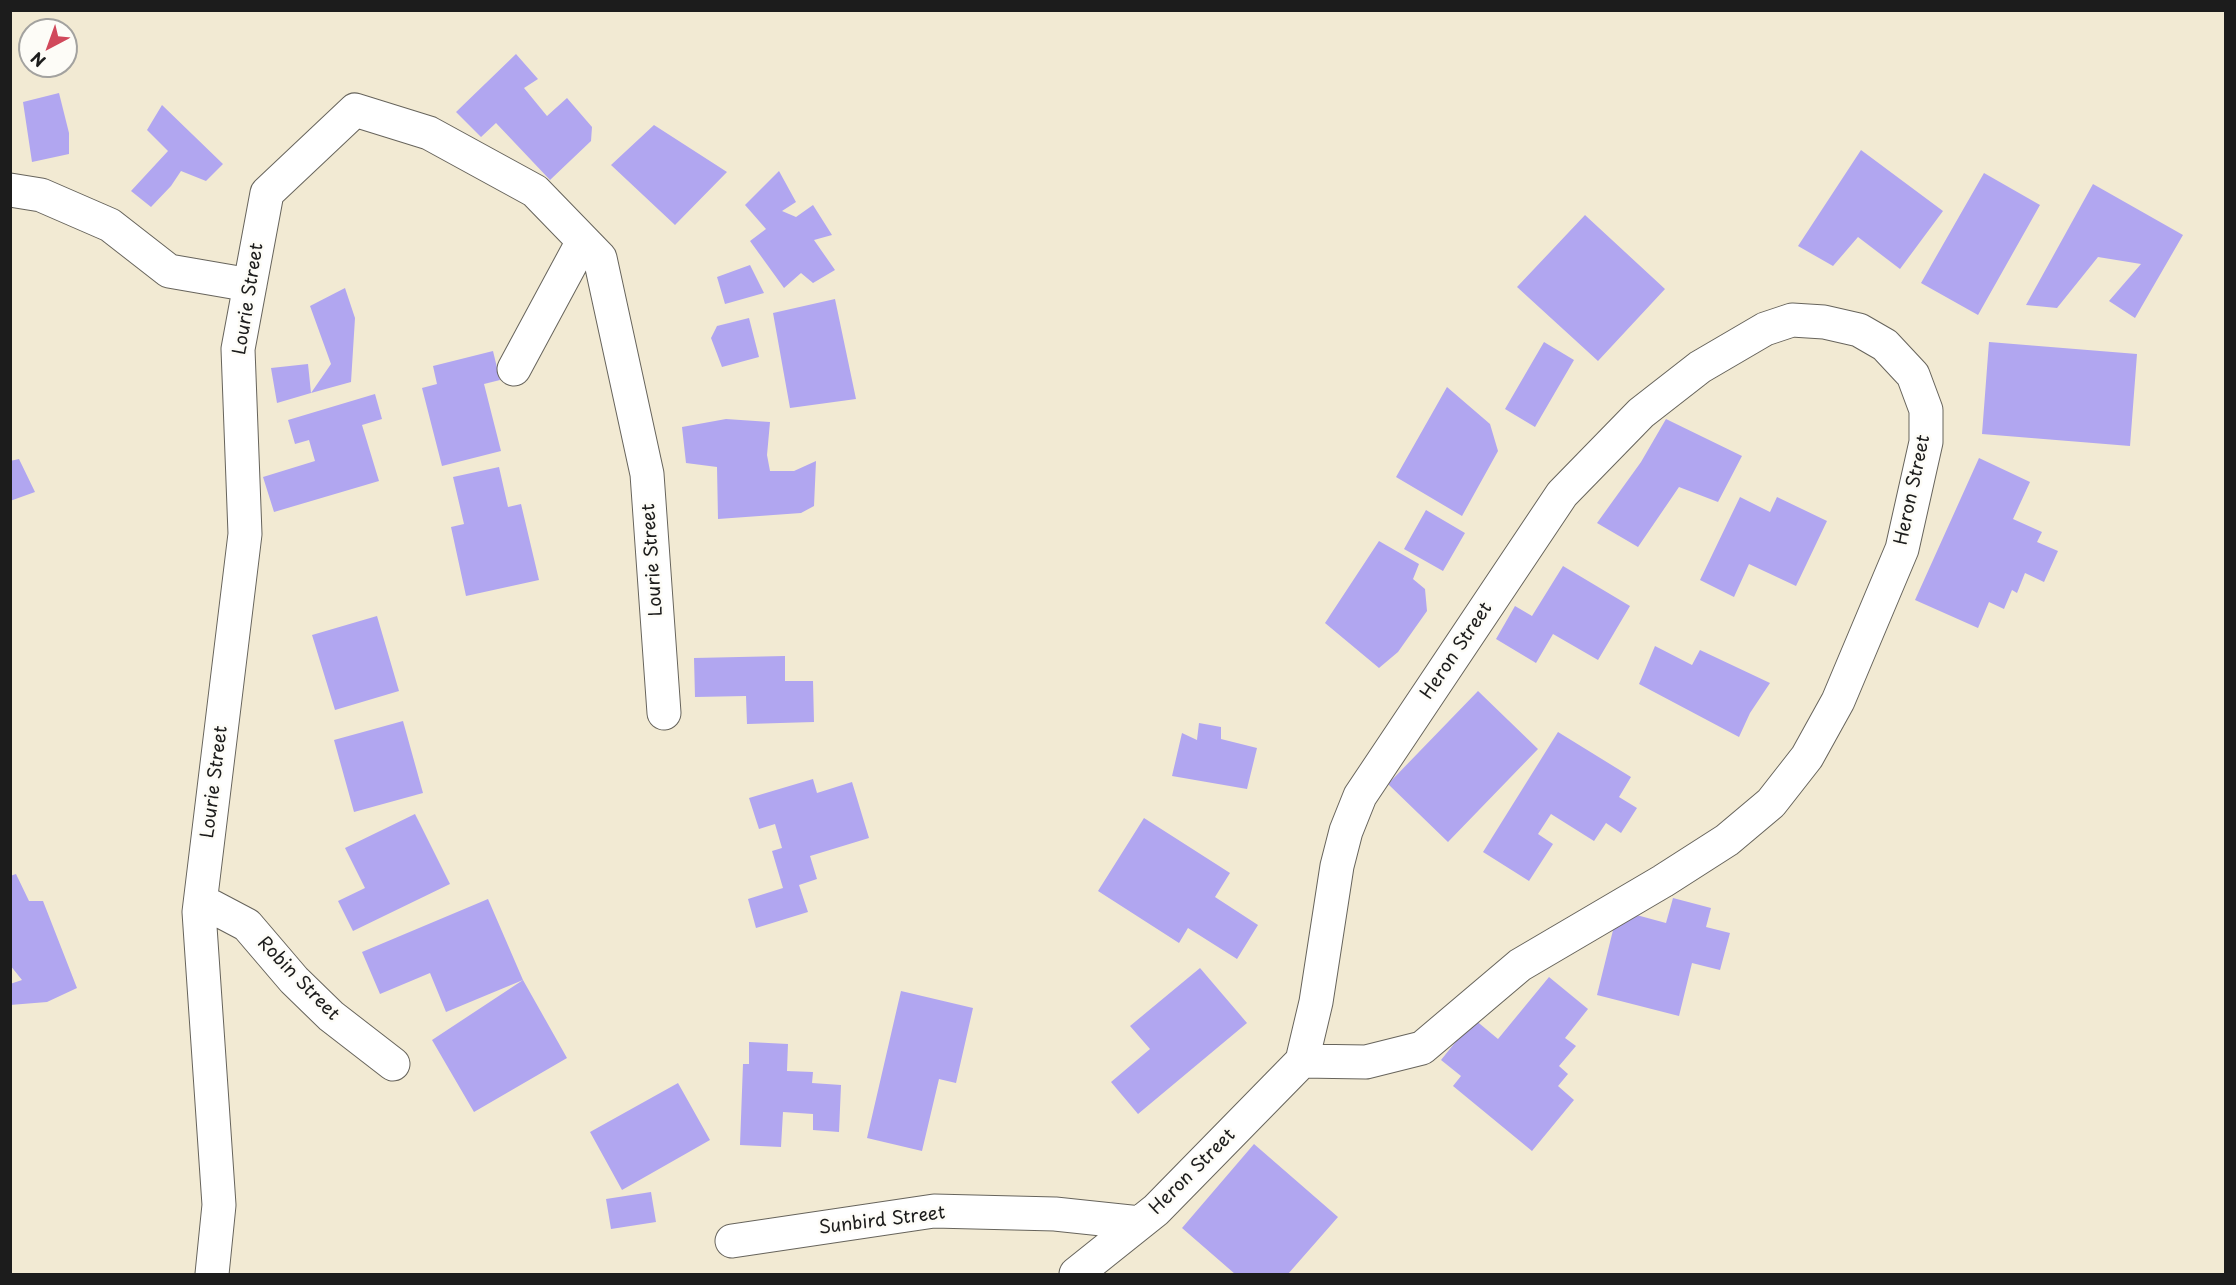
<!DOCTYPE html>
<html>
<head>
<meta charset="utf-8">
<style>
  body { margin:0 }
  #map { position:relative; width:2236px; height:1285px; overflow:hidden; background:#f2ead3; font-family:"Playpen Sans",sans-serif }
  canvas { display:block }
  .frame { position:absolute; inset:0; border:12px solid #1c1c1c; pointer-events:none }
  .north { position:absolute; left:18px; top:18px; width:60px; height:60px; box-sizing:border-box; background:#fdfcf7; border:2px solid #a3a29f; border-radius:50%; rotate:221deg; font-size:16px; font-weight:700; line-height:24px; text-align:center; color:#1c1c1c }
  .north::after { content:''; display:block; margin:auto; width:21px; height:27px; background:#d1495b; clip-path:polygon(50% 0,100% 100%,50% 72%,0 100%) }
</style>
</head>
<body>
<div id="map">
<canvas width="2236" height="1285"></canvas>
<div class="frame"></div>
<div class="north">N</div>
</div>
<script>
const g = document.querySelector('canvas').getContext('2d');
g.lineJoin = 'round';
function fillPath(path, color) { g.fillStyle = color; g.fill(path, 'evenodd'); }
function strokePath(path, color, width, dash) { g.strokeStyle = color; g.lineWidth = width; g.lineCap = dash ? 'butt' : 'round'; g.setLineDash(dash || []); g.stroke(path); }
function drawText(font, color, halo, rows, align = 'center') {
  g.font = font + ' "Playpen Sans",sans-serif'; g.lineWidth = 5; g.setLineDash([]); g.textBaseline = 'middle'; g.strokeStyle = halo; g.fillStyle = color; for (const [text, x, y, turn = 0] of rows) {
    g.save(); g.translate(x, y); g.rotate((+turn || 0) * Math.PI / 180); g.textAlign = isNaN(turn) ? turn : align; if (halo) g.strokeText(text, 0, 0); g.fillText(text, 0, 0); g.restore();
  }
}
fillPath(new Path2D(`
  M 516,54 L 538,79 L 524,88 L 547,116 L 567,98 L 592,127 L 591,141 L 550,180 L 496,123 L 481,137 L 456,112 Z
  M 59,93 L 69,133 L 69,154 L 32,162 L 23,102 Z
  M 162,105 L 223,164 L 206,181 L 181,171 L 171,186 L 151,207 L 131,191 L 168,151 L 147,130 Z
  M 654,125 L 727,172 L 675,225 L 611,165 Z
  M 1861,150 L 1943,211 L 1900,269 L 1858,237 L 1833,266 L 1798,246 Z
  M 779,171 L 796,202 L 782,211 L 796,217 L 813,205 L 832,235 L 814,240 L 835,270 L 813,283 L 801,273 L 784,288 L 750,241 L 766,229 L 745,205 Z
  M 1984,173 L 2040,205 L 1978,315 L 1921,283 Z
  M 2093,184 L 2183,235 L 2135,318 L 2109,301 L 2141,264 L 2098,257 L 2057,308 L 2026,305 Z
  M 1585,215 L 1665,289 L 1598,361 L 1517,287 Z
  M 750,265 L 764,293 L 725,304 L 717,277 Z
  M 345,288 L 355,318 L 351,382 L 311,393 L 331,364 L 310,306 Z
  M 835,299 L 856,399 L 790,408 L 773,313 Z
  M 749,318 L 759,357 L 722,367 L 711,338 L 717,326 Z
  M 1544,342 L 1574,360 L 1535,427 L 1505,409 Z
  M 1989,342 L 2137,354 L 2130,446 L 1982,434 Z
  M 493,351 L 500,380 L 484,384 L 501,451 L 442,466 L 422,388 L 437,384 L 433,366 Z
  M 308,364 L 311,393 L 277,403 L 271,368 Z
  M 1447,387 L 1490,424 L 1498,451 L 1462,516 L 1396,477 Z
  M 375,394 L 382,419 L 362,425 L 379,481 L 274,512 L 263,477 L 315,461 L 309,440 L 295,444 L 288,420 Z
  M 726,419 L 770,422 L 767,455 L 770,471 L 794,471 L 816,461 L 814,506 L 801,513 L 718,519 L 717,467 L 686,463 L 682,427 Z
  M 1666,419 L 1742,456 L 1718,502 L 1679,487 L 1638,547 L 1597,523 L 1641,462 Z
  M 1979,458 L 2030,482 L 2013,519 L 2042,532 L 2037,542 L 2058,551 L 2044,582 L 2025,573 L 2017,593 L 2012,590 L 2004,609 L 1989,602 L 1978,628 L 1915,600 Z
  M 19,459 L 35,492 L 10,501 L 10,461 Z
  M 499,467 L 508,507 L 521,504 L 539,580 L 466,596 L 451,527 L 464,524 L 453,477 Z
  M 1740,497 L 1770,512 L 1777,497 L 1827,521 L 1796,586 L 1749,564 L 1734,597 L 1700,580 Z
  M 1426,510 L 1465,533 L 1443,571 L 1404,549 Z
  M 1379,541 L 1419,564 L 1413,579 L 1425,589 L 1427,611 L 1398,652 L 1379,668 L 1325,623 Z
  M 1563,566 L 1630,606 L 1598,660 L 1553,634 L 1536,663 L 1496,639 L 1515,606 L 1532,616 Z
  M 377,616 L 399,691 L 335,710 L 312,635 Z
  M 1655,646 L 1692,665 L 1700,650 L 1770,683 L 1750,713 L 1739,737 L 1639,684 Z
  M 785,656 L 785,681 L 813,681 L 814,722 L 747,724 L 746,696 L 695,697 L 694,658 Z
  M 1478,691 L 1538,749 L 1448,842 L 1388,784 Z
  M 403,721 L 423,793 L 354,812 L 334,740 Z
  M 1199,723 L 1221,727 L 1221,739 L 1257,748 L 1247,789 L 1172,776 L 1182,733 L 1197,740 Z
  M 1558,732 L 1631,777 L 1619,797 L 1637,808 L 1621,833 L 1606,823 L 1594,841 L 1551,814 L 1538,834 L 1553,844 L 1529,881 L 1483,852 Z
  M 813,779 L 817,793 L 852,782 L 869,838 L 810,856 L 817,879 L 799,885 L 808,912 L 756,928 L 748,899 L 783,888 L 772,851 L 782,848 L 775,824 L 759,829 L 749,798 Z
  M 415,814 L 450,884 L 353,931 L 338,901 L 365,888 L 345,848 Z
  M 1144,818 L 1230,873 L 1215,897 L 1258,925 L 1237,959 L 1188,928 L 1179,943 L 1098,891 Z
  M 16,874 L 29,901 L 43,901 L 77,988 L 47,1002 L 10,1005 L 10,984 L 22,980 L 10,965 L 10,876 Z
  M 1673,898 L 1711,908 L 1706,927 L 1730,933 L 1720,970 L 1692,963 L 1679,1016 L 1597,995 L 1618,910 L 1666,923 Z
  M 488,899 L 523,980 L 446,1012 L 430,973 L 380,994 L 362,952 Z
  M 1200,968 L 1247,1023 L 1138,1114 L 1111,1082 L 1150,1049 L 1130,1026 Z
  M 1549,977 L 1588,1009 L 1565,1038 L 1576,1046 L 1559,1066 L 1568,1074 L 1558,1086 L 1574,1100 L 1532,1151 L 1453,1086 L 1461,1076 L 1441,1060 L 1474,1019 L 1498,1039 Z
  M 523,980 L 567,1058 L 474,1112 L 432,1040 Z
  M 901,991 L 973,1008 L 956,1083 L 939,1079 L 922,1151 L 867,1138 Z
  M 749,1042 L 788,1044 L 787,1071 L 813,1072 L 812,1083 L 841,1085 L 839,1132 L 813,1130 L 813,1114 L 783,1112 L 781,1147 L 740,1145 L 743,1064 L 749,1064 Z
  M 678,1083 L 710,1140 L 622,1190 L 590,1132 Z
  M 1254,1144 L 1338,1217 L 1288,1274 L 1235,1274 L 1182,1228 Z
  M 651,1192 L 656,1222 L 611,1229 L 606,1199 Z`), '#b1a6f0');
const street = new Path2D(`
  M 10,190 L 41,195 L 110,225 L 169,271 L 250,285
  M 1792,320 L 1824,322 L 1859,330 L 1885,345 L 1913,375 L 1926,410 L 1926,442 L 1902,549 L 1838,701 L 1807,757 L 1771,803 L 1727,840 L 1663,881 L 1520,965 L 1422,1048 L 1366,1062 L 1302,1061 L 1316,1002 L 1337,866 L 1346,831 L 1360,796 L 1562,494 L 1641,413 L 1700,367 L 1765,329 Z
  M 514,369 L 583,241
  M 199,912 L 211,906 L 247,925 L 294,980 L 331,1016 L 393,1064
  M 732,1241 L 934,1211 L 1055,1214 L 1140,1223
  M 212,1274 L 219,1205 L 199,912 L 245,534 L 238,349 L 267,193 L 355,110 L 429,133 L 535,191 L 600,258 L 647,474 L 664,713
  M 1076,1274 L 1156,1210 L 1302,1061`);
strokePath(street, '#67645c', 35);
strokePath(street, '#fff', 33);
drawText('18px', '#1c1c1c', '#fdfcf7', [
  ["Lourie Street",249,299,-81],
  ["Heron Street",1913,490,-78],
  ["Lourie Street",653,560,-94],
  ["Heron Street",1457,651,-56],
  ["Lourie Street",215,782,-83],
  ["Robin Street",298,979,46],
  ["Heron Street",1193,1172,-45],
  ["Sunbird Street",882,1221,-7]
]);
</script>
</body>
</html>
